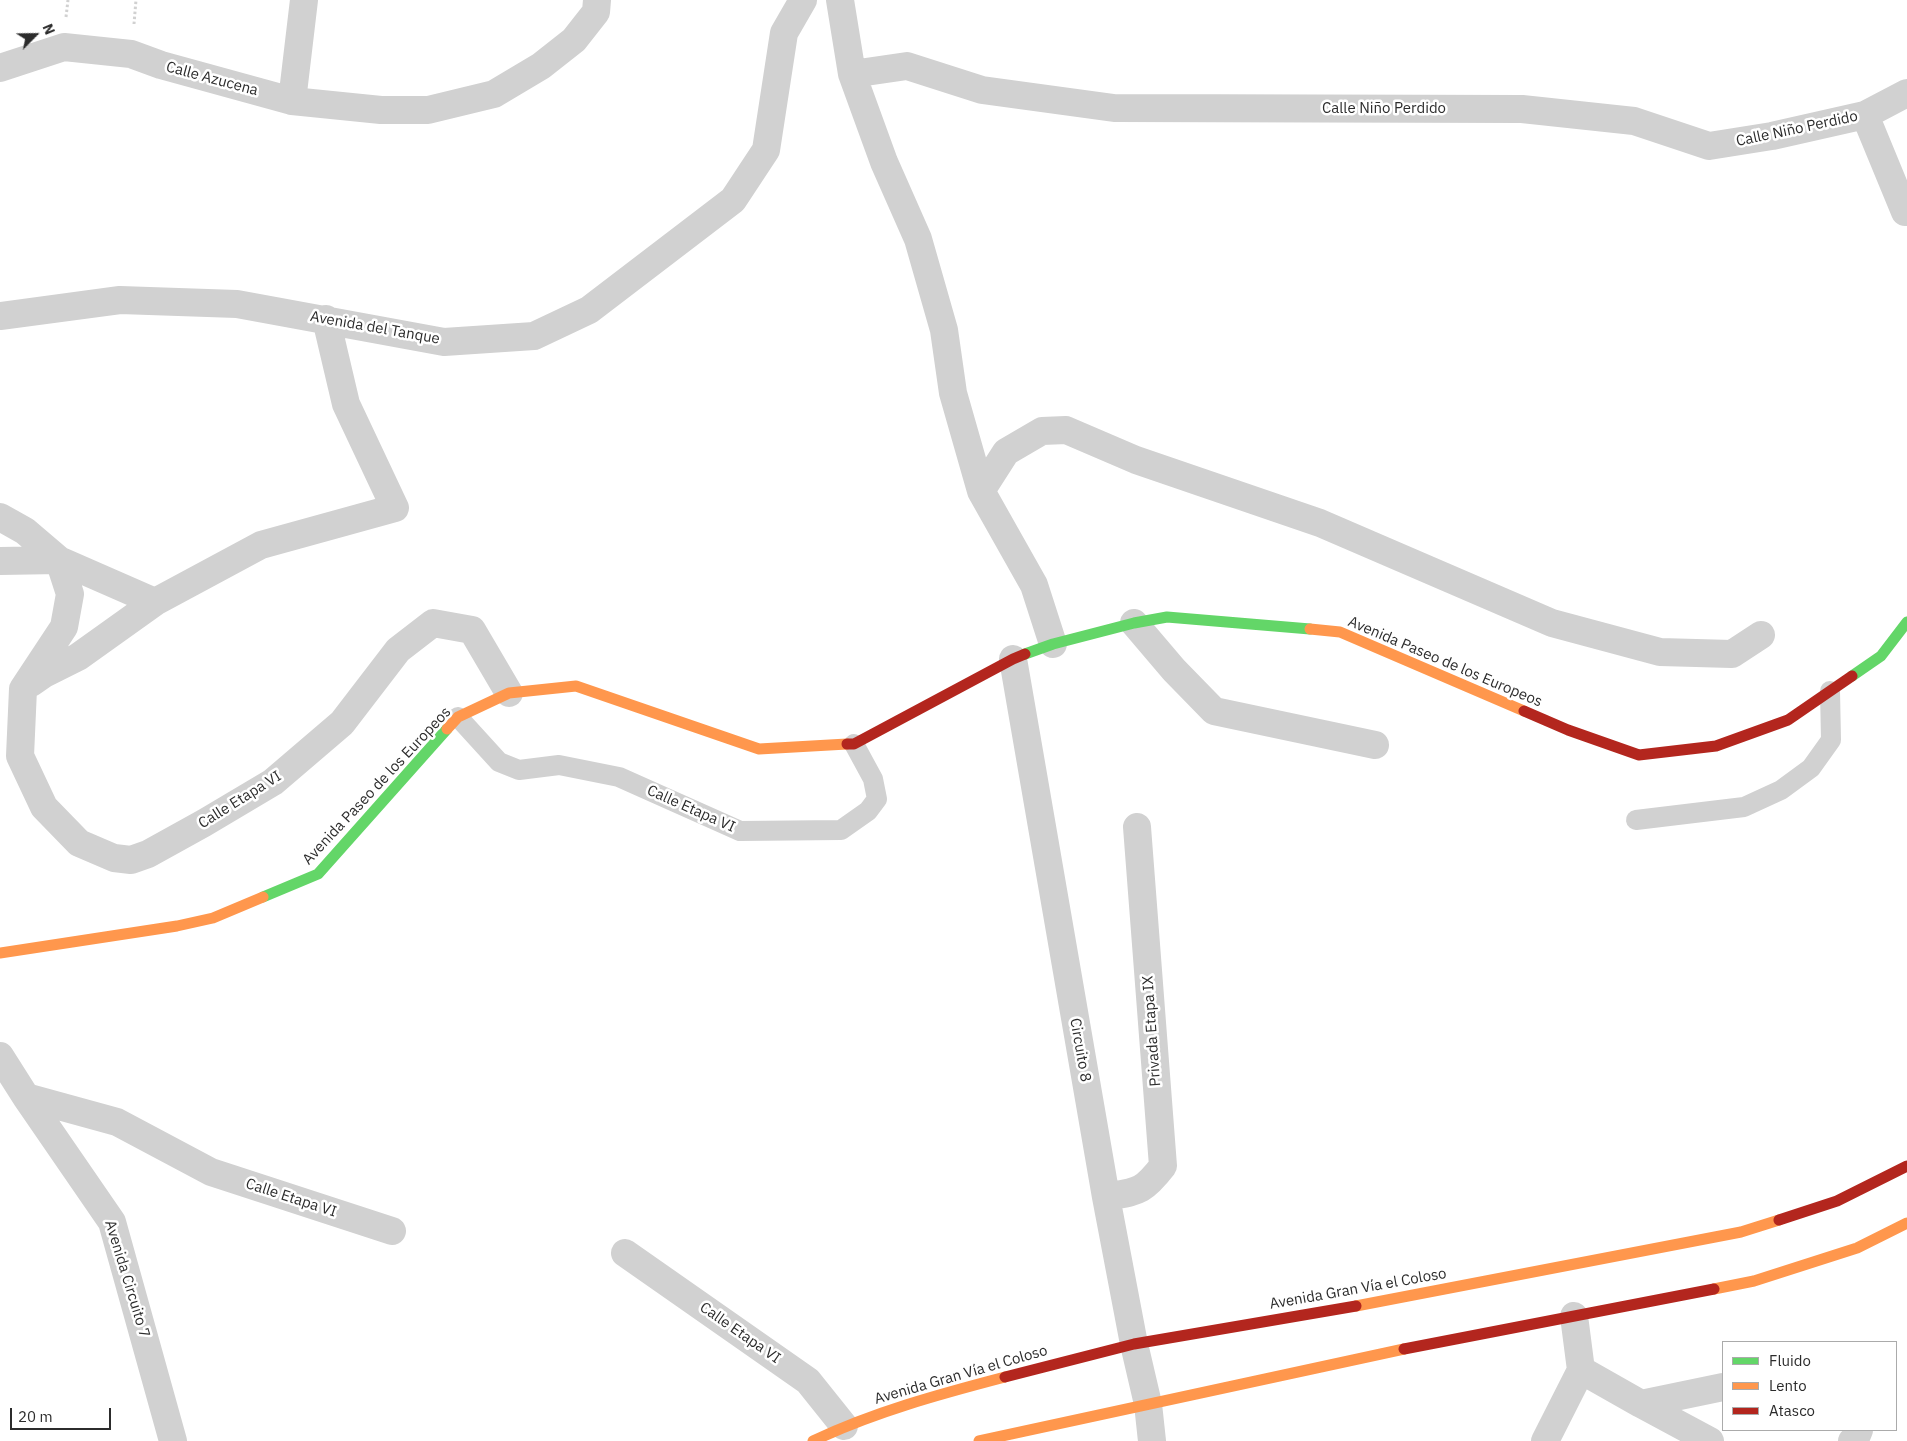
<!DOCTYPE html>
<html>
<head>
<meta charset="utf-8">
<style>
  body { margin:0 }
  #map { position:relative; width:1907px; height:1441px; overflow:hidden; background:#fff; font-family:"IBM Plex Sans",sans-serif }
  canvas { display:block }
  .legend { position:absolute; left:1722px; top:1341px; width:175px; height:90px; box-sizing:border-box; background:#fff; border:1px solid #ababab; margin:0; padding:6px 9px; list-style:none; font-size:15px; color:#2c2c2c }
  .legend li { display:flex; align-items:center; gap:10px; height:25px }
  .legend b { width:25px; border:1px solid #ababab }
  .north { position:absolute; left:10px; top:10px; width:50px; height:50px; -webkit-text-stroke:4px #fff; paint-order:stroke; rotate:67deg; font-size:14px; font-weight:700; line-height:20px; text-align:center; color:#2c2c2c }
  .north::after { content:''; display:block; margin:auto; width:18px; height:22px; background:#2c2c2c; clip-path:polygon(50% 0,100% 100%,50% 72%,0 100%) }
  .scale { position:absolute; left:10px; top:1408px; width:101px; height:22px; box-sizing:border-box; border:2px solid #2c2c2c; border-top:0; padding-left:6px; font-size:15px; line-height:18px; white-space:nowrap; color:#2c2c2c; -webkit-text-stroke:4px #fff; paint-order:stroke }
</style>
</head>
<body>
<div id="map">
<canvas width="1907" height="1441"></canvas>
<ul class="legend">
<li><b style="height:6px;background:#63d668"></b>Fluido</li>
<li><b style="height:6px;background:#ff974d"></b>Lento</li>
<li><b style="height:6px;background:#b3261e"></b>Atasco</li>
</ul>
<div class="north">N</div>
<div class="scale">20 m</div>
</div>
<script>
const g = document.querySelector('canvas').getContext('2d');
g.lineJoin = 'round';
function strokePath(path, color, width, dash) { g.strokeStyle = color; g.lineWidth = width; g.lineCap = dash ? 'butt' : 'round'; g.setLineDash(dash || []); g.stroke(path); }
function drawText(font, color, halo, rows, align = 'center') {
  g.font = font + ' "IBM Plex Sans",sans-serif'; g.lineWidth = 5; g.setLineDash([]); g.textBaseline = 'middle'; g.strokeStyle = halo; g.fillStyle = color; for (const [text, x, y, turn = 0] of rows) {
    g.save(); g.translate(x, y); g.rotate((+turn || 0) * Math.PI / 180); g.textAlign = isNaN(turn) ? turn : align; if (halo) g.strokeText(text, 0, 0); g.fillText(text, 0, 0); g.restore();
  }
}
strokePath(new Path2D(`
  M 66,17 L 68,0
  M 134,24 L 136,0`), '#d1d1d1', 3, [2.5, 2.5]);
strokePath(new Path2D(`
  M 458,717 L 499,762 L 519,770 L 559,765 L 619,777 L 740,831 L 841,830 L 868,811 L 877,799 L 873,779 L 854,744
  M 1636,820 L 1744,807 L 1781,790 L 1811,768 L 1831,740 L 1830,691`), '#d1d1d1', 20);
strokePath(new Path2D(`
  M 840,0 L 852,74 L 884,162 L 918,239 L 944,330 L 953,393 L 981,491 L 1034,585 L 1053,644
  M 0,68 L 64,47 L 131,54 L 161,65 L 292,101 L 381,110 L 428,110 L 494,94 L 541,66 L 574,40 L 596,12 L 597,0
  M 852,74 L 907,66 L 982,90 L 1114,108 L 1522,109 L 1634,121 L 1709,146 L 1772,136 L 1865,115 L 1907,93
  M 292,101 L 304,0
  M 1865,115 L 1905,212
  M 0,316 L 120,300 L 237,304 L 444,342 L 534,336 L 589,310 L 733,200 L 766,150 L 784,33 L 803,0
  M 981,491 L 1006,452 L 1042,431 L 1066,430 L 1136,460 L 1320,523 L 1552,623 L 1660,652 L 1732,654 L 1761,635
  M 0,517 L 25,531 L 59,560 L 70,594 L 64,627 L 23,689 L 20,756 L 44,807 L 79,843 L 114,858 L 131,860 L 148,854 L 204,823 L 273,782 L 342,723 L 398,650 L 433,623 L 472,630 L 509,693
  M 0,561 L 59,560 L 155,602
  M 1134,623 L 1174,670 L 1214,711 L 1375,745
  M 1013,659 L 1106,1197 L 1134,1344 L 1148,1404 L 1152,1441
  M 31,683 L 44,674 L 78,657 L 155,602 L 261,545 L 395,508 L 346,404 L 326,319
  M 0,1056 L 26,1097 L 112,1222 L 173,1441
  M 26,1097 L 117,1122 L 211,1172 L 392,1231
  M 1106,1197 C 1138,1191 1142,1193 1163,1166 L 1137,827
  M 625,1253 L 808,1381 L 844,1426
  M 1581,1370 L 1641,1404 L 1710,1441
  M 1641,1404 L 1723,1387
  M 1545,1441 L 1581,1370 L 1574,1316
  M 1852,1441 L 1855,1440 L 1859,1430`), '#d1d1d1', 28);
strokePath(new Path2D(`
  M 1025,654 L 1053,644 L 1134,623 L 1167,617 L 1310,629
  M 1852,676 L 1881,656 L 1907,622
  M 263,897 L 318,874 L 447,729`), '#63d668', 11);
strokePath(new Path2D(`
  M 1310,629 L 1340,632 L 1524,711
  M 447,729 L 458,717 L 509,693 L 576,686 L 759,749 L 847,744
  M 0,953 L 177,926 L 213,918 L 263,897
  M 1714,1289 L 1754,1281 L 1857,1248 L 1907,1223
  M 1356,1306 L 1741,1232 L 1779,1220
  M 813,1441 C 874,1412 940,1394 1005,1377
  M 979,1441 L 1404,1349`), '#ff974d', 11);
strokePath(new Path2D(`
  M 1524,711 L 1568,730 L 1639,755 L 1716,746 L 1788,720 L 1852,676
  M 847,744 L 854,744 L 1013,659 L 1025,654
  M 1779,1220 L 1837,1201 L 1907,1166
  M 1404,1349 L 1714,1289
  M 1005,1377 L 1134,1344 L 1356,1306`), '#b3261e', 11);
drawText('15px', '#2c2c2c', '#fff', [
  ["Calle Azucena",212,79,15],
  ["Calle Niño Perdido",1384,109],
  ["Calle Niño Perdido",1797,129,-12],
  ["Avenida del Tanque",375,328,10],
  ["Avenida Paseo de los Europeos",1445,662,23],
  ["Avenida Paseo de los Europeos",377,786,-47],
  ["Calle Etapa VI",240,800,-32],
  ["Calle Etapa VI",691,809,24],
  ["Privada Etapa IX",1152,1031,-94],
  ["Circuito 8",1080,1050,80],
  ["Calle Etapa VI",291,1198,18],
  ["Avenida Circuito 7",127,1279,73],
  ["Avenida Gran Vía el Coloso",1358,1289,-10],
  ["Calle Etapa VI",740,1333,35],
  ["Avenida Gran Vía el Coloso",961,1375,-16]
]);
</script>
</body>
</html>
